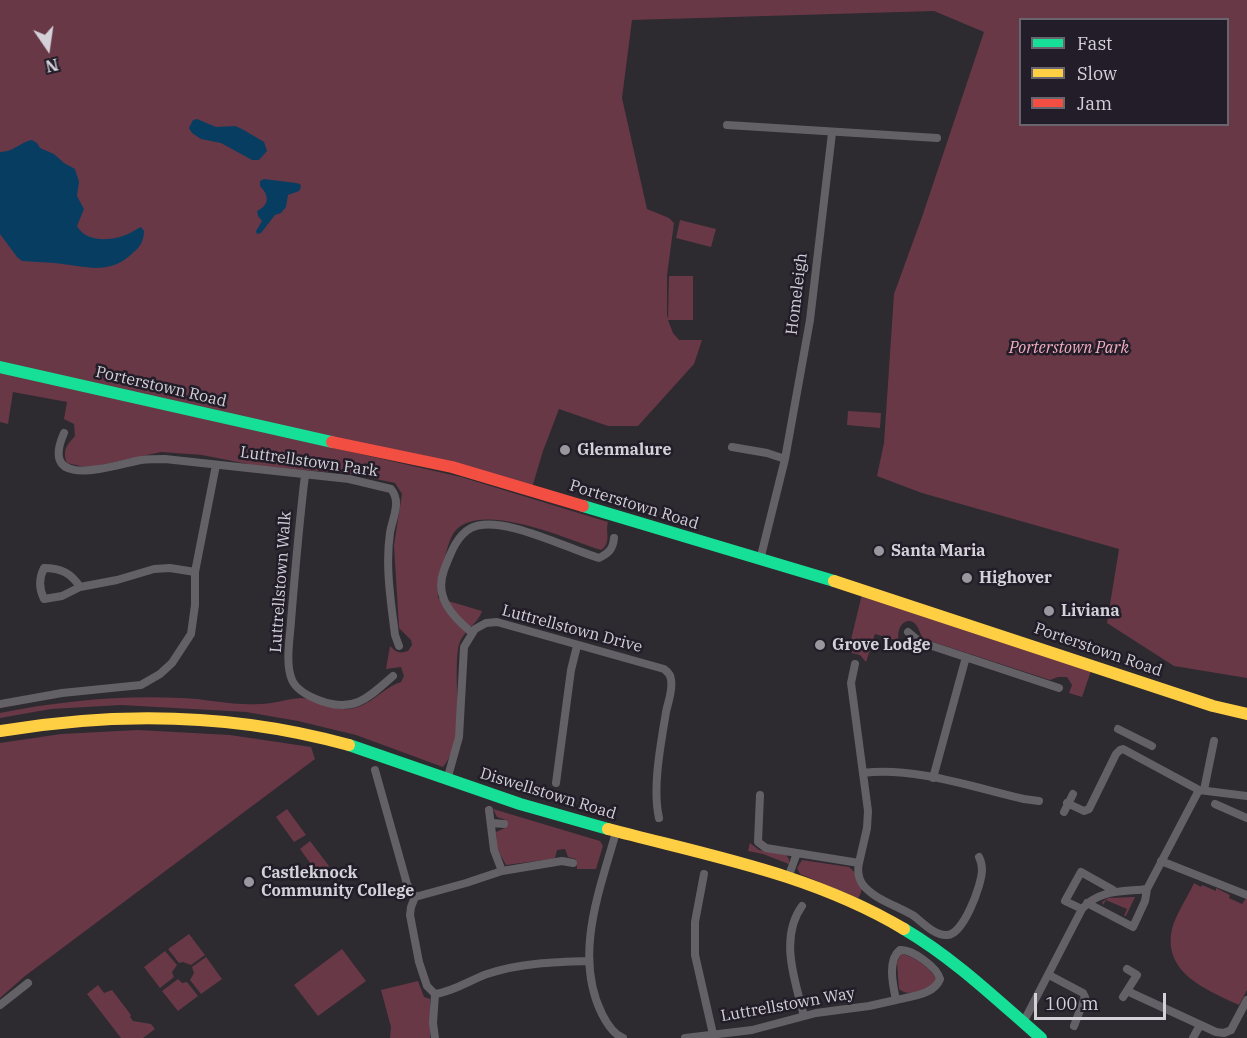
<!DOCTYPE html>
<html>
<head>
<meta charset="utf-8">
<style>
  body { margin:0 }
  #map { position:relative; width:1247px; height:1038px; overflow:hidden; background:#2d2a30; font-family:"IBM Plex Serif",serif }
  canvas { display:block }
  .legend { position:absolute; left:1019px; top:18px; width:210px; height:108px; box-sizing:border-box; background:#221d29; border:2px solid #69656f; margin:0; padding:8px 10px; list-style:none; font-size:18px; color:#d4d1d9 }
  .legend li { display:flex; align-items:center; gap:12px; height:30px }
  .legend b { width:30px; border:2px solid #69656f }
  .north { position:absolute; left:18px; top:18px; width:60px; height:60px; -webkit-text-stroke:4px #221d29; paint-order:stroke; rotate:167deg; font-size:16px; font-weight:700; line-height:24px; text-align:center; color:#d4d1d9 }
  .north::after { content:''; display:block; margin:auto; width:21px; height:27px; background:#d4d1d9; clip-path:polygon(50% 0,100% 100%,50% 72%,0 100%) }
  .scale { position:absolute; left:1034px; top:993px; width:132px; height:27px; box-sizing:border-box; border:3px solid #d4d1d9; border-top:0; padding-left:8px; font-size:18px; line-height:21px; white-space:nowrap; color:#d4d1d9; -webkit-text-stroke:4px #221d29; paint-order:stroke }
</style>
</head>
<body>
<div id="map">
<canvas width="1247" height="1038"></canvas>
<ul class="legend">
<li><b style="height:8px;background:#16e098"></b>Fast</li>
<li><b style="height:8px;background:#ffcf43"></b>Slow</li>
<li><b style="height:8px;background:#f24e42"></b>Jam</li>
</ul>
<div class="north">N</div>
<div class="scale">100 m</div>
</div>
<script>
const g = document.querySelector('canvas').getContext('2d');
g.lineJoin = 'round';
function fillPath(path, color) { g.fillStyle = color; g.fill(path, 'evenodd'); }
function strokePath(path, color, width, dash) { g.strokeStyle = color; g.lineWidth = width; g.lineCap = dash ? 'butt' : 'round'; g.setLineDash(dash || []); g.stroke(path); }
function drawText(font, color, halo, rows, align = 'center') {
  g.font = font + ' "IBM Plex Serif",serif'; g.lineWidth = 5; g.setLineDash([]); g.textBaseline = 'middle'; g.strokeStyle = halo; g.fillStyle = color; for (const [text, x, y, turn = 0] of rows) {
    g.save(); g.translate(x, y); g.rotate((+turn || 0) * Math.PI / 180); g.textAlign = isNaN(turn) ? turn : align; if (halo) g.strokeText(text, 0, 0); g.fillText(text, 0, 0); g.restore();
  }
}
fillPath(new Path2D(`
  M 0,0 L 1247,0 L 1247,678 L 1174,666 L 1107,623 L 1119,549 L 922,493 L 877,476 L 884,443 L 894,294 L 922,217 L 984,32 L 934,11 L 632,20 L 622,98 L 647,209 L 669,218 L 674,223 L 667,275 L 667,316 L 668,318 L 669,276 L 693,276 L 693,320 L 668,320 L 673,333 L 679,340 L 702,340 L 694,364 L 638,426 L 608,426 L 559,409 L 543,451 L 531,491 L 0,365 ZM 1020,20 L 1228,20 L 1228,124 L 1020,124 Z
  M 680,220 L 716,229 L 711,247 L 676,238 Z
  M 0,372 L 461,477 L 608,522 C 605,533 612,543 601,550 C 569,540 481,500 455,531 C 449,539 446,553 444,562 C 441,574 437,586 438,598 L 482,611 C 477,626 461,631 458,649 C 453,682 466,741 443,767 L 356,735 L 298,721 L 246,712 L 121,705 L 51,709 L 0,718 L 0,713 C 59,701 122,695 182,698 C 208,699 234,706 260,704 C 273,704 287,699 301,698 C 316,698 331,711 349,709 C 370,707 382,688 401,682 L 404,676 L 401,667 L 386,669 L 390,646 C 396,652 399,654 408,651 L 412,645 L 411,640 L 399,628 L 394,545 L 402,494 L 395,483 L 353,474 L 258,466 L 202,455 L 161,452 L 96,466 L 80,466 L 67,463 C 62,450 67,445 75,436 L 74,424 L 64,419 L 67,402 L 13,392 L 8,424 L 0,422 Z
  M 848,411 L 881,413 L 880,428 L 847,425 Z
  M 862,594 L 1091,671 L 1082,697 L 1069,693 L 1072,685 L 1067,677 L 1058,677 L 1050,680 L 924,639 C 920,635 920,631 917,626 C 909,614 895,625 899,641 L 875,634 L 866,662 L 860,655 L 852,653 L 849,648 Z
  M 138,730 L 230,735 L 311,747 L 315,759 L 25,976 L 0,998 L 0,743 L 61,734 Z
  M 287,809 L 306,835 L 294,842 L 276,817 Z
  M 493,809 L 600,841 L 603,846 L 596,869 L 577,869 L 576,859 L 568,857 L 565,849 L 557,850 L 555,858 L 552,859 L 506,865 L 497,849 L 496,832 L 505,828 L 506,820 L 497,817 Z
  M 310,841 L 329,866 L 318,874 L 300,849 Z
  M 750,843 L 759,850 L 786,855 L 789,859 L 789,864 L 763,854 L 748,851 Z
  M 802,860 L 849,867 C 858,874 867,888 858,898 L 800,874 L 797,868 Z
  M 1194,883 L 1201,887 L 1202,885 L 1216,891 L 1216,888 L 1230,895 L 1229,898 L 1242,904 L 1247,897 L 1247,990 L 1239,1005 C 1207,990 1162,973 1172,929 C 1176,914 1187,898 1194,883 Z
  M 1135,897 L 1126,916 L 1124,916 L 1127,909 L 1106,900 L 1103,905 L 1102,902 L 1108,898 Z
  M 189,934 L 205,955 L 191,965 L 183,962 L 179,963 L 168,949 Z
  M 342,949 L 366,981 L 318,1016 L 294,985 Z
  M 165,951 L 177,965 L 172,972 L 174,977 L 160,988 L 144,967 Z
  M 901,954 C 912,955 931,968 936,979 L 934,985 C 923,989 909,998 899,989 L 897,963 Z
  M 206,957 L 222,979 L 201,994 L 190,980 L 194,973 L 192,967 Z
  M 178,979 L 182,983 L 187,982 L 198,996 L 178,1011 L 162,991 Z
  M 418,981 L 424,997 L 430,999 L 430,1038 L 390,1038 L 391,1027 L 381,990 Z
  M 98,985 L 104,993 L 112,990 L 131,1015 L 130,1017 L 133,1021 L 151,1024 L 155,1029 L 143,1038 L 121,1038 L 87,994 Z`), '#683846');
fillPath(new Path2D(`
  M 197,119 L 216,127 L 235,126 L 242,129 L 264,142 L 267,151 L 259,160 L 252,160 L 221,143 L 201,139 L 192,133 L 189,128 L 193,120 Z
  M 32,140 L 37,143 L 40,148 L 54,154 L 64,163 L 75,169 L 79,182 L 77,196 L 84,209 L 77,226 C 86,243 113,241 128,234 C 133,232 136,229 141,227 L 144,231 C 144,239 141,246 135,251 C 109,277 87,266 55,263 C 44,262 33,262 22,261 L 17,257 L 0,234 L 0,152 C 14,152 20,142 32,140 Z
  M 264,179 L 296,183 L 300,184 L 301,187 L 299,191 L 288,195 L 286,207 L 281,213 L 275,215 L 261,233 L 257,234 L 256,231 L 262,221 L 258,216 L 257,211 C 270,205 269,195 260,186 L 260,181 Z`), '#083d62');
strokePath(new Path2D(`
  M 727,125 L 937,138
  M 64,433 C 38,492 113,465 141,460 C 149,459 157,459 165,459 L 349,479 L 391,489 C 402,502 392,519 390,533 C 385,566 391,602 395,635 L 399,646
  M 732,447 L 767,453 L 785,459
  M 305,475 C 299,524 295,572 291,621 C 290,638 285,664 292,680 C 297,691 310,697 321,701 C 355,713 369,697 393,676
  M 760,560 L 785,459 L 810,320 L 832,133
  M 80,587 C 71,573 61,568 44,568 C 39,578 39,589 44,599 L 62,596 L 80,587 L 117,580 L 154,569 L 170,568 L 195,572
  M 471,632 C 452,616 434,597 444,570 C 450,555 456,536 471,528 C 500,513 570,550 599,558 C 609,553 613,549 614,538
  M 908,632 L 920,642 L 1059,688
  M 0,704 L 62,693 L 141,685 L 160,674 L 172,663 L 191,634 L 195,605 L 195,572 L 216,465
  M 1118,729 L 1152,746
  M 375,770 L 407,884 L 415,897
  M 863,773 C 912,766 976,788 1024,799 L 1039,801
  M 933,778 L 966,657
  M 447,780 L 459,737 L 464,647 L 475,629 L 486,623 L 497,622 L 664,669 C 668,672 671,675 671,680 C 673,690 668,702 666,712 C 661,744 652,787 659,818
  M 556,783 L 571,670 L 577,646
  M 1204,790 L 1214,741
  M 760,795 L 758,842 L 766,848 L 797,853 L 789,875
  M 1067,803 L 1084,811 L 1089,809 L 1116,754 L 1120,750 L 1123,749 L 1199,790 L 1247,796
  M 1215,804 L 1247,818
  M 489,810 L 494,850 L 502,871
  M 1064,812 L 1073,794
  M 492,823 L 504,824
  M 616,832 C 600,890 573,955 602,1014 C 607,1024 613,1034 623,1038
  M 797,853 L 859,863 L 867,828 L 868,811 L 851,683 L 855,664
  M 1161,861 L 1247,895
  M 573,863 L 562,861 L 502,871 L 466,883 L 415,897 L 411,907 L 410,915 L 419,962 L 427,986 L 435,994 C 453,992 470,980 487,974 C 520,963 554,962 589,961
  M 859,863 C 857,872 858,878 863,885 C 875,900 898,906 914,916 C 923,923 934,935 946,935 C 963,937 982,884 982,870 C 982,865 981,861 979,857
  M 704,874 L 695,922 L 695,955 L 713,1034
  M 1087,903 L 1133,927 L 1145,901 L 1147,889
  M 802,906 C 779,938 795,981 804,1016
  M 1082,909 L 1065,901 L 1081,872 L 1113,890
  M 900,950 C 912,949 937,967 940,979 C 934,995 911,996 896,1000 C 893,986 887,960 900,950 Z
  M 1049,975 L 1083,993 L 1085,997 L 1074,1026
  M 1127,991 L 1216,1032 L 1224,1033 L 1231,1030
  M 1123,997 L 1137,975 L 1127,969
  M 0,1005 L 28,983
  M 1023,1023 L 1082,909 C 1099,889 1123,892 1147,889 L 1199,790
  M 1231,1030 L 1247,1000
  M 435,1038 L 433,1023 L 435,994
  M 685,1038 L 752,1030 L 816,1013 L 869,1006 L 896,1000
  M 1193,1038 L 1200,1025`), '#636166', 8);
strokePath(new Path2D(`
  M 0,367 L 332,442
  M 583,506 L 834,581
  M 349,745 L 520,804 L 608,829
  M 904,929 C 956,960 996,999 1041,1038`), '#16e098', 12);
strokePath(new Path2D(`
  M 834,581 L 1213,706 L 1247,714
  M 0,731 C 118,711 234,713 349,745
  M 608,829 C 710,856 812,874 904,929`), '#ffcf43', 12);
strokePath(new Path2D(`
  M 332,442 L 452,467 L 583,506`), '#f24e42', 12);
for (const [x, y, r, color] of [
  [565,450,6,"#9a979e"],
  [879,551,6,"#9a979e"],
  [967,578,6,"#9a979e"],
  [1049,611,6,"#9a979e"],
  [820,645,6,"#9a979e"],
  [249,882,6,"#9a979e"]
]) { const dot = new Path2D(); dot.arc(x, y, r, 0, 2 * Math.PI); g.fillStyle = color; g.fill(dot); strokePath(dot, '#221d29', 2); }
drawText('16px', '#d4d1d9', '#221d29', [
  ["Homeleigh",797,294,-83],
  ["Porterstown Road",161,387,13],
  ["Luttrellstown Park",309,462,8],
  ["Porterstown Road",634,505,17],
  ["Luttrellstown Walk",281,582,-86],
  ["Luttrellstown Drive",572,629,15],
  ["Porterstown Road",1098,650,19],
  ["Diswellstown Road",548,794,17],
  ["Luttrellstown Way",788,1005,-10]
]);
drawText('italic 16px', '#f5afc0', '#221d29', [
  ["Porterstown Park",1069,348]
]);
drawText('bold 16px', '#d4d1d9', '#221d29', [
  ["Glenmalure",577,450],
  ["Santa Maria",891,551],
  ["Highover",979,578],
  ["Liviana",1061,611],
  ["Grove Lodge",832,645],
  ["Castleknock",261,873],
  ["Community College",261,891]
], 'left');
</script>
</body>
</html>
